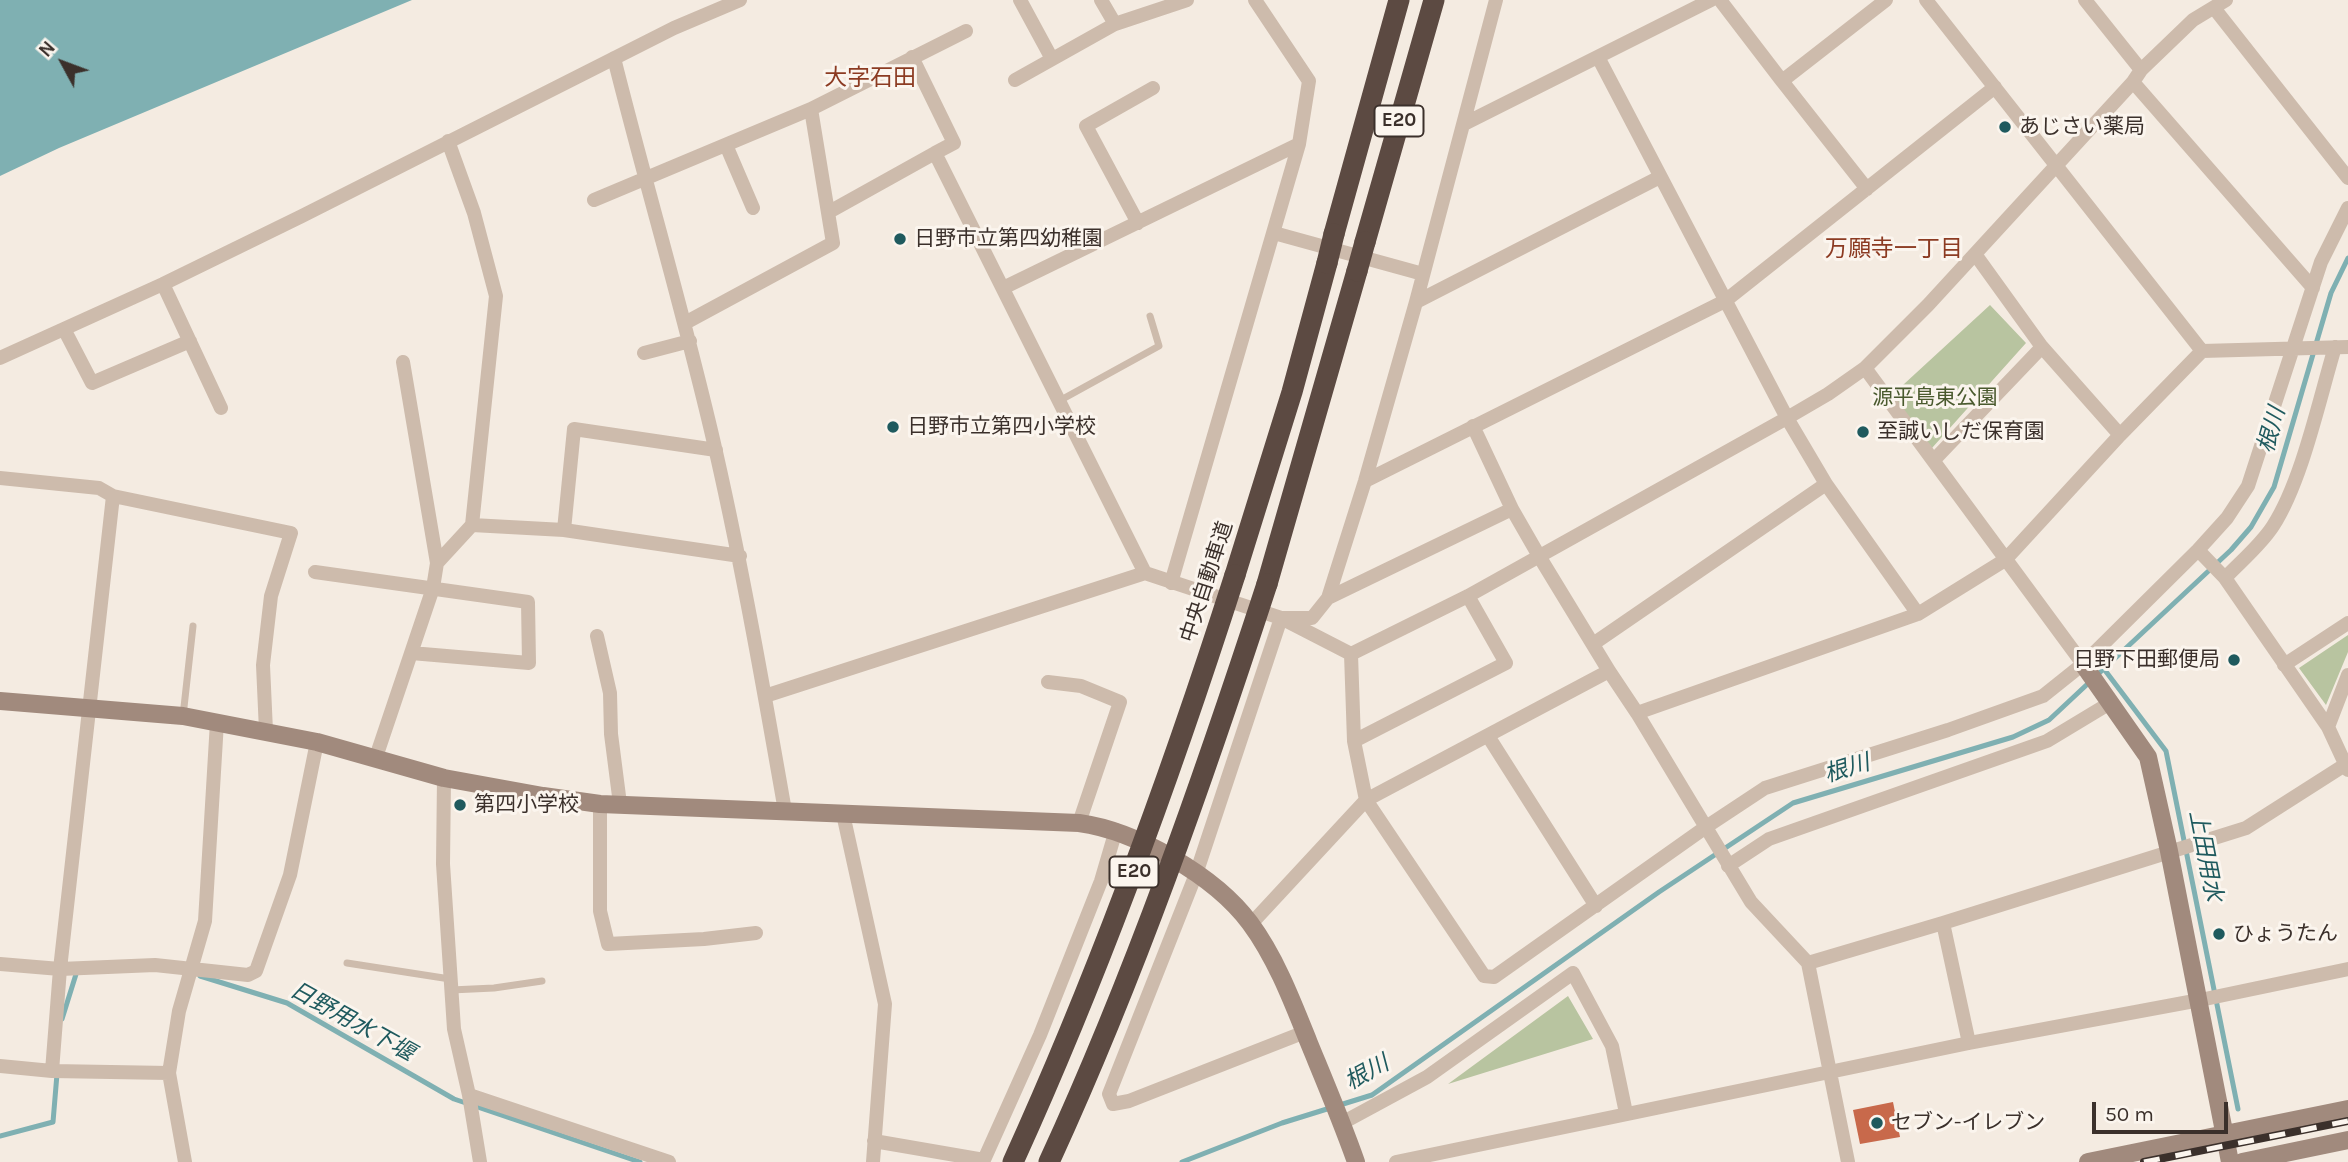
<!DOCTYPE html>
<html>
<head>
<meta charset="utf-8">
<style>
  body { margin:0 }
  #map { position:relative; width:2348px; height:1162px; overflow:hidden; background:#f4ebe1; font-family:Karla,sans-serif }
  canvas { display:block }
  .north { position:absolute; left:28px; top:28px; width:70px; height:70px; -webkit-text-stroke:5px #fbf5ee; paint-order:stroke; rotate:311deg; font-size:19px; font-weight:700; line-height:28px; text-align:center; color:#3b302b }
  .north::after { content:''; display:block; margin:auto; width:24px; height:32px; background:#3b302b; clip-path:polygon(50% 0,100% 100%,50% 72%,0 100%) }
  .scale { position:absolute; left:2092px; top:1102px; width:136px; height:32px; box-sizing:border-box; border:4px solid #3b302b; border-top:0; padding-left:9px; font-size:21px; line-height:24px; white-space:nowrap; color:#3b302b; -webkit-text-stroke:5px #fbf5ee; paint-order:stroke }
</style>
</head>
<body>
<div id="map">
<canvas width="2348" height="1162"></canvas>
<div class="north">N</div>
<div class="scale">50 m</div>
</div>
<script>
const g = document.querySelector('canvas').getContext('2d');
g.lineJoin = 'round';
function fillPath(path, color) { g.fillStyle = color; g.fill(path, 'evenodd'); }
function strokePath(path, color, width, dash) { g.strokeStyle = color; g.lineWidth = width; g.lineCap = dash ? 'butt' : 'round'; g.setLineDash(dash || []); g.stroke(path); }
function drawText(font, color, halo, rows, align = 'center') {
  g.font = font + ' Karla,"Noto Sans JP",sans-serif'; g.lineWidth = 6; g.setLineDash([]); g.textBaseline = 'middle'; g.strokeStyle = halo; g.fillStyle = color; for (const [text, x, y, turn = 0] of rows) {
    g.save(); g.translate(x, y); g.rotate((+turn || 0) * Math.PI / 180); g.textAlign = isNaN(turn) ? turn : align; if (halo) g.strokeText(text, 0, 0); g.fillText(text, 0, 0); g.restore();
  }
}
fillPath(new Path2D(`
  M 1990,305 L 2026,343 L 1932,448 L 1891,396 Z
  M 2348,635 L 2348,652 L 2326,705 L 2299,668 Z
  M 1568,996 L 1593,1039 L 1448,1084 Z`), '#b8c4a0');
fillPath(new Path2D(`
  M 0,0 L 412,0 L 59,148 L 0,176 Z`), '#7fb0b2');
strokePath(new Path2D(`
  M 2104,669 L 2166,751 L 2238,1109
  M 200,976 L 287,1003 L 454,1099 L 640,1162
  M 62,1019 L 77,971
  M 0,1136 L 53,1122 L 57,1074
  M 1182,1162 L 1282,1123 L 1372,1095 L 1659,892 L 1793,803 L 2013,737 L 2049,720 L 2231,550 L 2251,527 L 2274,487 L 2331,293 L 2348,258`), '#7fb0b2', 5);
fillPath(new Path2D(`
  M 1893,1102 L 1900,1137 L 1860,1144 L 1853,1110 Z`), '#c8694b');
strokePath(new Path2D(`
  M 1059,401 L 1159,346 L 1150,316
  M 183,716 L 193,626
  M 347,963 L 450,979
  M 451,990 L 494,988 L 542,981`), '#cdbbac', 7);
strokePath(new Path2D(`
  M 1020,0 L 1052,59
  M 1101,0 L 1115,24
  M 1720,0 L 1782,81
  M 1926,0 L 2202,351
  M 2085,0 L 2141,70
  M 2214,8 L 2348,178
  M 912,57 L 954,143 L 935,153
  M 1598,57 L 1787,418 L 1826,484 L 1918,614
  M 614,58 C 647,190 686,320 716,452 C 743,571 764,691 785,811
  M 1015,80 L 1115,24 L 1187,0
  M 2133,82 L 2313,288
  M 811,109 L 966,31
  M 1464,124 L 1711,0
  M 726,145 L 753,208
  M 1867,189 L 1782,81 L 1886,0
  M 594,200 L 811,109 L 833,243 L 685,323
  M 829,212 L 935,153 L 1145,573
  M 1138,223 L 1086,126 L 1153,88
  M 1274,233 L 1423,274
  M 1975,254 L 2042,347 L 2120,435
  M 163,284 L 221,408
  M 1003,288 L 1299,144
  M 1416,302 L 1660,177
  M 64,329 L 92,383 L 190,341
  M 644,353 L 690,341
  M 0,358 L 163,284 L 302,216 L 674,28 L 740,0
  M 403,362 L 437,563
  M 1865,368 L 2083,664
  M 1473,426 L 1512,509 L 1539,556 L 1609,671 L 1637,713 L 1918,614 L 2005,560 L 2120,435 L 2202,351 L 2348,347
  M 1934,460 L 2042,347
  M 0,478 L 99,488 L 113,496 L 291,533 L 271,596 L 263,665 L 266,731
  M 1365,481 L 1725,301 L 1995,87
  M 472,525 L 564,530 L 740,556
  M 564,530 L 574,429 L 716,450
  M 2198,550 L 2225,578 L 2328,727 L 2348,770
  M 315,572 L 528,602 L 529,663 L 411,653
  M 2225,578 C 2241,561 2260,546 2273,526 C 2302,481 2319,400 2335,347
  M 1171,583 L 1299,144 L 1309,81 L 1255,0
  M 1328,598 L 1512,509
  M 597,636 L 610,693 L 611,734 L 620,804
  M 1593,644 L 1826,484
  M 1351,654 L 1354,741 L 1366,800 L 1484,976 L 1494,977 L 1706,827 L 1765,788 L 1948,730 L 2043,696 L 2083,664 L 2198,550 L 2227,518 L 2248,486 L 2321,262 L 2348,208
  M 1351,654 L 1468,596 L 1787,418 L 1828,394 L 1865,368 L 1928,305 L 2133,82 L 2141,70 L 2193,20 L 2226,0
  M 2284,665 L 2348,623
  M 1048,682 L 1081,686 L 1120,702 L 1079,823
  M 765,696 L 1145,573 L 1281,618 L 1351,654
  M 1637,713 L 1751,902 L 1808,963 L 1848,1162
  M 2328,727 L 2348,675
  M 1488,736 L 1596,906
  M 1354,741 L 1506,663 L 1468,596
  M 376,757 L 433,588 L 437,563 L 472,525 L 496,296 L 474,213 L 448,141
  M 444,778 L 443,864 L 454,1029 L 469,1095 L 480,1162
  M 600,804 L 600,911 L 608,944 L 704,939 L 756,933
  M 843,814 L 885,1004 L 873,1162
  M 1728,866 L 1769,839 L 2047,741 L 2110,703
  M 1943,923 L 1969,1043
  M 1251,924 L 1366,800 L 1609,671
  M 1808,963 L 1943,923 L 2246,828 L 2348,763
  M 0,964 L 60,969 L 155,965 L 248,975 L 256,971 L 290,875 L 317,742
  M 1305,1032 L 1129,1101 L 1113,1104 L 1109,1094 L 1196,874 L 1281,618 L 1312,618 L 1328,598 L 1365,481 L 1416,302 L 1496,0
  M 0,1066 L 52,1071 L 169,1073
  M 52,1071 L 60,969 L 113,496
  M 469,1095 L 669,1162
  M 1342,1123 L 1427,1077 L 1573,973 L 1612,1046 L 1626,1113
  M 874,1141 L 984,1160
  M 185,1162 L 169,1073 L 179,1011 L 205,921 L 217,722
  M 983,1162 L 1040,1035 L 1101,881 L 1116,830
  M 1396,1162 L 1969,1043 L 2205,999 L 2348,969`), '#cdbbac', 14);
strokePath(new Path2D(`
  M 2083,664 L 2148,757 L 2169,851 L 2230,1162
  M 0,701 L 183,716 L 317,742 L 444,778 L 543,796 L 600,804 L 1079,823 C 1137,831 1215,876 1250,923 C 1276,958 1293,1003 1309,1043 C 1325,1082 1342,1122 1356,1162
  M 2088,1162 L 2348,1109
  M 2242,1162 L 2348,1140`), '#a18a7d', 18);
strokePath(new Path2D(`
  M 1334,234 L 1399,0
  M 1365,242 L 1434,0
  M 1235,575 L 1292,392 L 1327,263
  M 1267,584 L 1357,271`), '#5c4a42', 21);
const rail = new Path2D(`
  M 2144,1162 L 2348,1121`);
strokePath(rail, '#3b302b', 8);
strokePath(rail, '#fbf5ee', 5, [16]);
strokePath(new Path2D(`
  M 1327,263 L 1334,234
  M 1357,271 L 1365,242
  M 1013,1162 C 1100,971 1171,775 1235,575
  M 1049,1162 C 1135,975 1203,780 1267,584`), '#5c4a42', 21);
for (const [x, y, r, color] of [
  [2005,127,7,"#1f5a5e"],
  [900,239,7,"#1f5a5e"],
  [893,427,7,"#1f5a5e"],
  [1863,432,7,"#1f5a5e"],
  [2234,660,7,"#1f5a5e"],
  [460,805,7,"#1f5a5e"],
  [2219,934,7,"#1f5a5e"],
  [1877,1123,7,"#1f5a5e"]
]) { const dot = new Path2D(); dot.arc(x, y, r, 0, 2 * Math.PI); g.fillStyle = color; g.fill(dot); strokePath(dot, '#fbf5ee', 2.5); }
for (const [x, y, w] of [
  [1399,121,49],
  [1134,872,49]
]) { const box = new Path2D(); box.roundRect(x - w / 2, y - 15.5, w, 31, 5); g.fillStyle = '#fbf5ee'; g.fill(box); strokePath(box, '#3b302b', 2); }
drawText('bold 19px', '#3b302b', null, [
  ["E20",1399,121],
  ["E20",1134,872]
]);
drawText('21px', '#3b302b', '#fbf5ee', [
  ["あじさい薬局",2019,127],
  ["日野市立第四幼稚園",914,239],
  ["日野市立第四小学校",907,427],
  ["至誠いしだ保育園",1877,432],
  ["日野下田郵便局",2220,660,"right"],
  ["第四小学校",474,805],
  ["ひょうたん",2233,934],
  ["セブン-イレブン",1891,1123]
], 'left');
drawText('21px', '#4a5a2e', '#fbf5ee', [
  ["源平島東公園",1935,398]
]);
drawText('21px', '#3b302b', '#fbf5ee', [
  ["中央自動車道",1207,582,-72]
]);
drawText('23px', '#8c3b22', '#fbf5ee', [
  ["大字石田",870,78],
  ["万願寺一丁目",1894,249]
]);
drawText('italic 23px', '#1f5a5e', '#fbf5ee', [
  ["根川",2272,430,-74],
  ["根川",1847,769,-17],
  ["上田用水",2205,856,79],
  ["日野用水下堰",352,1022,29],
  ["根川",1367,1073,-29]
]);
</script>
</body>
</html>
